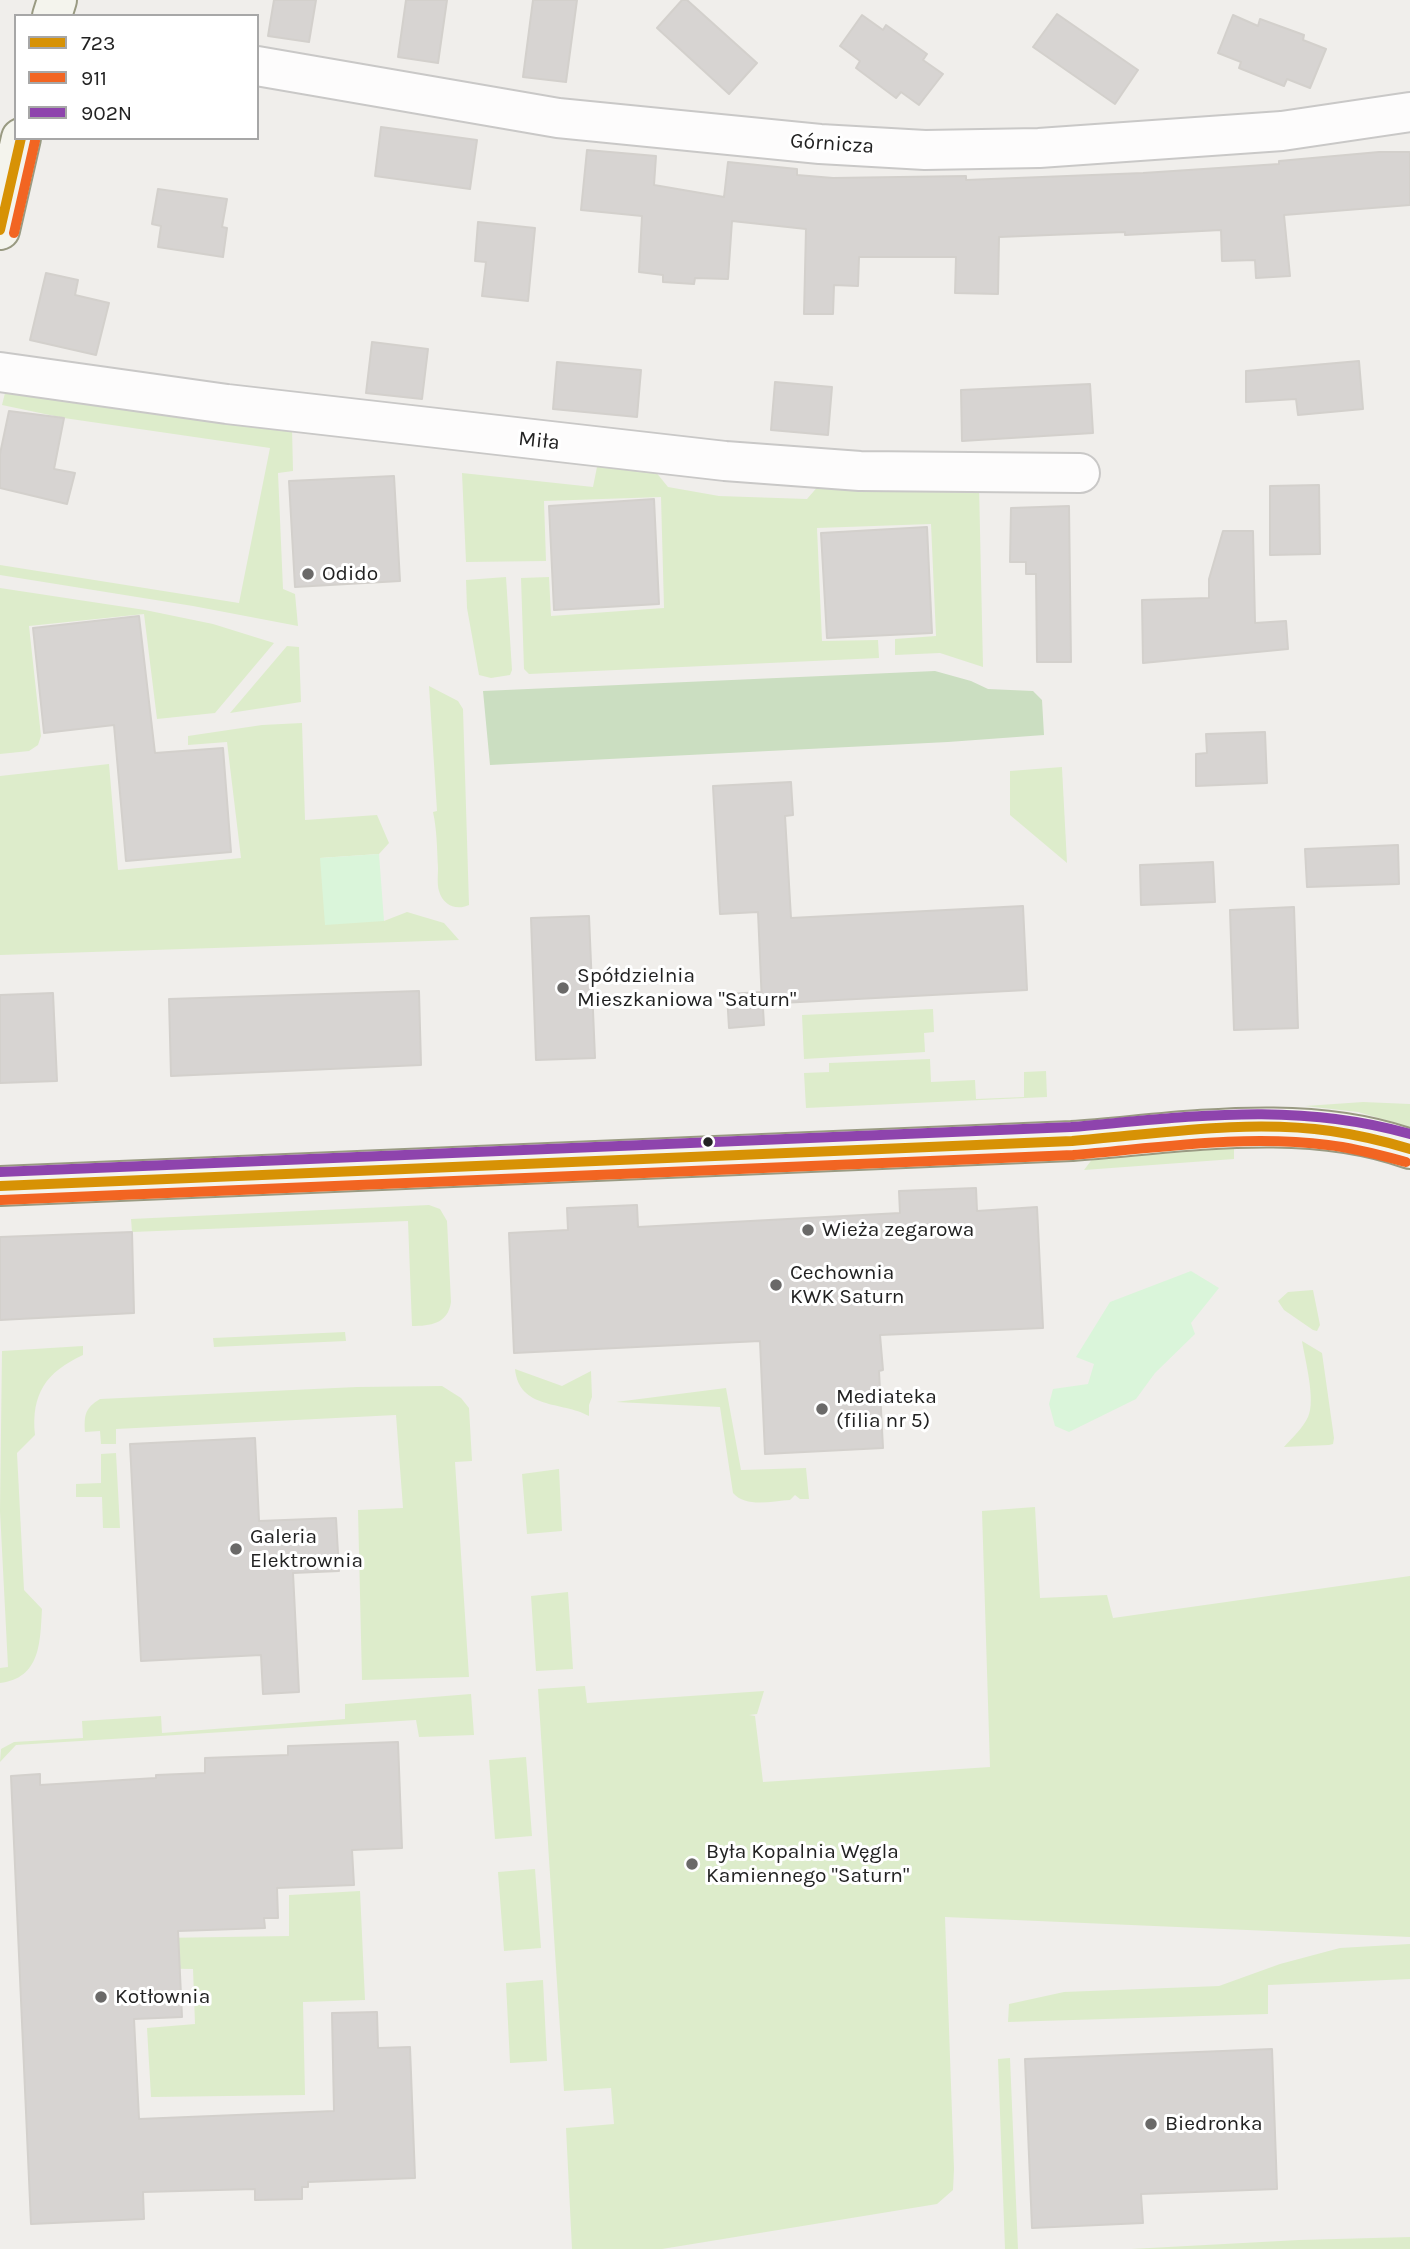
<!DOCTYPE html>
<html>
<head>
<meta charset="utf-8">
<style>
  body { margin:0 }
  #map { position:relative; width:1410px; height:2249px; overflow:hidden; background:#f0eeeb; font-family:Karla,sans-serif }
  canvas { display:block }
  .legend { position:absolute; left:14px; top:14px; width:245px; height:126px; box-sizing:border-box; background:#fff; border:2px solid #a7a7a7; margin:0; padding:9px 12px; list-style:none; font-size:21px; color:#222 }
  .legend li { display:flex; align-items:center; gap:14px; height:35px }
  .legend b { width:35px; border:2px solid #a7a7a7 }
</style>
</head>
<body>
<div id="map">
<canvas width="1410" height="2249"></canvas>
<ul class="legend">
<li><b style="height:9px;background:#d79205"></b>723</li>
<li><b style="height:9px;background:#f26522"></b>911</li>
<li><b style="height:9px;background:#8e44ad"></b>902N</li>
</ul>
</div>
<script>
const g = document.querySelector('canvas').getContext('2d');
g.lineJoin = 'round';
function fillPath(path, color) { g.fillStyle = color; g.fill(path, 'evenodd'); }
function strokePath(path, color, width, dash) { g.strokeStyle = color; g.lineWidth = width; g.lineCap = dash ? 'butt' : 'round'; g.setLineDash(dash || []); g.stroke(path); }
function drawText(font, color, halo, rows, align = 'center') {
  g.font = font + ' Karla,sans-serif'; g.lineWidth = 6; g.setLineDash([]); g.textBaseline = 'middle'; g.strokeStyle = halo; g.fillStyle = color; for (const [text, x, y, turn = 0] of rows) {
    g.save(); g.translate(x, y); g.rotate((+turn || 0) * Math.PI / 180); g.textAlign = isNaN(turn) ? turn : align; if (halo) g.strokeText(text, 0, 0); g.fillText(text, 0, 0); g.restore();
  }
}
fillPath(new Path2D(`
  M 29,388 L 292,428 L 293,471 L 278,473 L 283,589 L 295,594 L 298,626 L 193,606 L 0,575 L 0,565 L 239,603 L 270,448 L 64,418 L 2,405 L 5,393 Z
  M 598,462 L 655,471 L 668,487 L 719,496 L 807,499 L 820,484 L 979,485 L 983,667 L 940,653 L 895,655 L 895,639 L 936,636 L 931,524 L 817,528 L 822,641 L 878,640 L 879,658 L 529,674 L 524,669 L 521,578 L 549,577 L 551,616 L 664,608 L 661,497 L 544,501 L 546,561 L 466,562 L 462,473 L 593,487 Z
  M 506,577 L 512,670 L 510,675 L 491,678 L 479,675 L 467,608 L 466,580 Z
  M 0,588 L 145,610 L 213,624 L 274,643 L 215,713 L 157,719 L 144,614 L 29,626 L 41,736 L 38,745 L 29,751 L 0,754 Z
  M 287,646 L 299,647 L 301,702 L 230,713 Z
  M 429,686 L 458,701 L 463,709 L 469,905 C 456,911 443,905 439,891 C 437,884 438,875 438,868 C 437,849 437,830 433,812 L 437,811 Z
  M 302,723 L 305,820 L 377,815 L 389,843 L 379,854 L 320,858 L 384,921 L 407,912 L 444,923 L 459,940 L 0,955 L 0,776 L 109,764 L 118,870 L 241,858 L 227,742 L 188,745 L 188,736 L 262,725 Z
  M 1062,767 L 1062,768 L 1067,863 L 1010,815 L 1010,771 Z
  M 933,1009 L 934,1032 L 924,1033 L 925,1052 L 804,1059 L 802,1015 Z
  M 930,1059 L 931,1082 L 975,1080 L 976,1099 L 1024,1097 L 1024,1072 L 1046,1071 L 1047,1097 L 806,1108 L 804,1073 L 829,1072 L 829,1063 Z
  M 1363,1102 L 1410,1104 L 1410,1127 L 1358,1112 L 1305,1106 Z
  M 1234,1148 L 1234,1159 L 1084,1170 L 1093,1158 Z
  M 429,1205 L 440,1209 L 447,1221 L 451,1302 C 448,1324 430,1326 412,1326 L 408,1221 L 132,1232 L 131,1219 Z
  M 1313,1290 L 1320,1325 L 1317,1331 L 1313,1330 L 1284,1310 L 1278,1301 L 1288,1292 Z
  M 345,1332 L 346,1341 L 214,1347 L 213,1338 Z
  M 1302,1341 L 1322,1353 L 1334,1438 L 1333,1444 L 1329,1445 L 1284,1447 C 1292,1438 1303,1428 1308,1417 C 1316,1400 1305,1360 1302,1341 Z
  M 83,1346 L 83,1355 C 46,1372 31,1394 35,1435 L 17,1453 L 24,1590 L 42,1609 C 40,1642 41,1678 0,1683 L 0,1668 L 8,1667 L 0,1511 L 2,1351 Z
  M 515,1369 L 562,1386 L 591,1371 L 592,1397 L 589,1405 L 589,1416 C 562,1401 519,1410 515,1369 Z
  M 442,1386 L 461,1398 L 469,1408 L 472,1461 L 455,1462 L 469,1677 L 362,1680 L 358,1510 L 403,1508 L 396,1415 L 116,1429 L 116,1444 L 101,1444 L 100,1431 L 85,1432 C 84,1415 85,1408 100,1399 L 357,1387 Z
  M 726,1388 L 741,1470 L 806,1468 L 809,1499 L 800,1499 L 795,1495 L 790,1500 C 772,1501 746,1508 733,1493 L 720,1407 L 616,1402 Z
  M 116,1453 L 120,1528 L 103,1528 L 102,1497 L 76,1497 L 76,1484 L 101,1483 L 101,1454 Z
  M 559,1469 L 562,1531 L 527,1534 L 522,1474 Z
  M 1035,1507 L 1040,1598 L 1107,1595 L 1113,1618 L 1410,1576 L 1410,1937 L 945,1917 L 954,2169 L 953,2190 L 937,2204 L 662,2249 L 572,2249 L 566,2128 L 614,2124 L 611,2088 L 564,2091 L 538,1689 L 585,1686 L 587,1703 L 764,1691 L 757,1714 L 749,1715 L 755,1716 L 763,1782 L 990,1767 L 982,1511 Z
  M 568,1592 L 573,1669 L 536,1671 L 531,1596 Z
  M 471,1694 L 474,1735 L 419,1737 L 416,1720 L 16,1745 L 0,1762 L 1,1749 L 14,1742 L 83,1738 L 82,1721 L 161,1716 L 162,1733 L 345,1719 L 345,1704 Z
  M 526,1757 L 532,1836 L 495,1839 L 489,1760 Z
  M 535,1869 L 541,1948 L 504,1951 L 498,1872 Z
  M 360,1891 L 365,2000 L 303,2002 L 305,2095 L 151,2097 L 147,2028 L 195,2024 L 193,1969 L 134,1968 L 160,1938 L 289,1936 L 289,1895 Z
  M 1410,1944 L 1410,1979 L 1268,1985 L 1268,2014 L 1008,2022 L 1009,2004 L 1064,1992 L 1219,1986 L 1280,1964 L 1340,1948 Z
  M 543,1980 L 547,2061 L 510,2063 L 506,1983 Z
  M 1010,2058 L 1018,2249 L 1005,2249 L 998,2059 Z
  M 1410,2237 L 1410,2249 L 1131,2249 L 1299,2240 Z`), '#ddeccb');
fillPath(new Path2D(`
  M 935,671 L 971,681 L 988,689 L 1033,691 L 1042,700 L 1044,735 L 948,742 L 490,765 L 483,691 Z`), '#cbdec1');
fillPath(new Path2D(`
  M 379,854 L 384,921 L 325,925 L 320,858 Z
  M 1191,1271 L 1219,1288 L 1191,1323 L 1195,1334 L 1155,1373 L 1136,1399 L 1069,1432 L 1055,1426 L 1049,1404 L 1053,1389 L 1088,1384 L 1094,1364 L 1076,1357 L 1110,1302 Z`), '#daf5da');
const building = new Path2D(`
  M 274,0 L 316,0 L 309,42 L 268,36 Z
  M 406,0 L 447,0 L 438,63 L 398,57 Z
  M 533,0 L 577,0 L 566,82 L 523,77 Z
  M 682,0 L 687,0 L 757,63 L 729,94 L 657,28 Z
  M 1057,14 L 1138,70 L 1115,104 L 1033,47 Z
  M 862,15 L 883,30 L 886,25 L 927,54 L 923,60 L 943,74 L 919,105 L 901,92 L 896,98 L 856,68 L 860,61 L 840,46 Z
  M 1233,15 L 1258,26 L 1260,19 L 1304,35 L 1303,40 L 1326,49 L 1310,88 L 1287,79 L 1284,86 L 1239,68 L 1241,62 L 1218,53 Z
  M 381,127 L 477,140 L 470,189 L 375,176 Z
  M 587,150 L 656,156 L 654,185 L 724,197 L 728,162 L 797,169 L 797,175 L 833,178 L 966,176 L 966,180 L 1143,173 L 1279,164 L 1279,161 L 1379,152 L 1410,152 L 1410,205 L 1284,215 L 1290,276 L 1256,278 L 1255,260 L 1222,261 L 1221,230 L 1125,235 L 1125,232 L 999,237 L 998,294 L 955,293 L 956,257 L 859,257 L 858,286 L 834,285 L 833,314 L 804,314 L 806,229 L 732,221 L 728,279 L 695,278 L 694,284 L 663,282 L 663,275 L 639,272 L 642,216 L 581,210 Z
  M 158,189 L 227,199 L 222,227 L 227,228 L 223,257 L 158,247 L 161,226 L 152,224 Z
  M 478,222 L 535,228 L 528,301 L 482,296 L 486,262 L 475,261 Z
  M 46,273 L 78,280 L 75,295 L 109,303 L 96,355 L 30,340 Z
  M 372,342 L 428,349 L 422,399 L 366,393 Z
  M 1359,361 L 1363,409 L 1298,415 L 1296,399 L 1246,402 L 1246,371 Z
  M 557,362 L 641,370 L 637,417 L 553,409 Z
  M 775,382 L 832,387 L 828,435 L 771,430 Z
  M 1090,384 L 1093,433 L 962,441 L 961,390 Z
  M 9,411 L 64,418 L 54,469 L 75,473 L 67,504 L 0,488 L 0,454 Z
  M 394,476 L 400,581 L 295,587 L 289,481 Z
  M 1319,485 L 1320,554 L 1270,555 L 1270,486 Z
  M 654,499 L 659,604 L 554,610 L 549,506 Z
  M 1069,506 L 1071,662 L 1037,662 L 1036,574 L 1026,574 L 1026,562 L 1010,562 L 1011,508 Z
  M 927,527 L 932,633 L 827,638 L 821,533 Z
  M 1223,531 L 1253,531 L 1255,623 L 1286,621 L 1288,649 L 1143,663 L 1142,600 L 1209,598 L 1209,579 Z
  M 139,616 L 155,753 L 223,748 L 231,852 L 126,861 L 114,725 L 44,733 L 33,628 Z
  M 1265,732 L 1267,783 L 1196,786 L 1196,754 L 1207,753 L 1206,734 Z
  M 791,782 L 793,815 L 785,816 L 791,918 L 1023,906 L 1027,990 L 762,1004 L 758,912 L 720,914 L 713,786 Z
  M 1398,845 L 1399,884 L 1307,887 L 1305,849 Z
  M 1213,862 L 1215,902 L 1141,905 L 1140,865 Z
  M 1294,907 L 1298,1028 L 1234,1030 L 1230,910 Z
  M 589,916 L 595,1058 L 536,1060 L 531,918 Z
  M 419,991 L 421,1065 L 171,1076 L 169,999 Z
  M 762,992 L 764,1025 L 729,1028 L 727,994 Z
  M 53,993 L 57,1081 L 0,1083 L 0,995 Z
  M 976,1188 L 977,1211 L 1037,1207 L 1043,1328 L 880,1335 L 883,1370 L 879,1371 L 883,1448 L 765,1454 L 760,1341 L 514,1353 L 509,1233 L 568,1230 L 567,1208 L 637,1205 L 638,1227 L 900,1213 L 899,1191 Z
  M 132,1232 L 134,1313 L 0,1320 L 0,1237 Z
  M 255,1438 L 259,1521 L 336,1518 L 339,1571 L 293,1573 L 299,1692 L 263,1694 L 261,1655 L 141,1661 L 130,1444 Z
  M 398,1742 L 402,1848 L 352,1850 L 354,1885 L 277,1888 L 278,1918 L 264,1918 L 265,1928 L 178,1931 L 182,2017 L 134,2019 L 139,2119 L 334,2111 L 332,2013 L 377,2012 L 378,2048 L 410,2047 L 415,2178 L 308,2182 L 308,2187 L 302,2187 L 302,2199 L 255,2200 L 255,2189 L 143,2192 L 144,2219 L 31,2224 L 11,1776 L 40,1774 L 40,1785 L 156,1778 L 156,1775 L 205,1773 L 205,1758 L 288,1755 L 288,1746 Z
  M 1272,2049 L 1277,2189 L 1141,2194 L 1143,2223 L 1032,2228 L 1025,2059 Z`);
fillPath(building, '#d7d4d2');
strokePath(building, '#d3d0cc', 2);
const street = new Path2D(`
  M 257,66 L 558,118 L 820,144 L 925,150 L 1039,148 L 1282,131 L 1410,112
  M 0,372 L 227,404 L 725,461 L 860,471 L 1080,473`);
const secondary = new Path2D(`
  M 52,16 L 57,0
  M 0,230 L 21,138
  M 0,1186 L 1072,1141 C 1181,1133 1305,1111 1410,1149`);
strokePath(street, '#c9c8c7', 42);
strokePath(secondary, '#999a82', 42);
strokePath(street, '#fdfcfc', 38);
strokePath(secondary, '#f4f4ed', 38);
strokePath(new Path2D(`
  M 0,230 L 21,138
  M 0,1186 L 1072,1141 C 1157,1134 1246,1119 1331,1131 C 1358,1135 1384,1141 1410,1149`), '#d79205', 10);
strokePath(new Path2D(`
  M 14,233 L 35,141
  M 1,1200 L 1073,1155 C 1157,1148 1244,1134 1328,1145 C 1355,1148 1380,1155 1406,1162`), '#f26522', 10);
strokePath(new Path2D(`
  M 0,1172 L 1071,1127 C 1188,1117 1295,1101 1410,1134`), '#8e44ad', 10);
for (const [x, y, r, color] of [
  [308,574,7,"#6a6968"],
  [563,988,7,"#6a6968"],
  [708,1142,6,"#222"],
  [808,1230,7,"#6a6968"],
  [776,1285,7,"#6a6968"],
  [822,1409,7,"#6a6968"],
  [236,1549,7,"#6a6968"],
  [692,1864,7,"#6a6968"],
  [101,1997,7,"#6a6968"],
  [1151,2124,7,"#6a6968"]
]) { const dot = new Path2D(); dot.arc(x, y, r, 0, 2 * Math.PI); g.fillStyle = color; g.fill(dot); strokePath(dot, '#fff', 2.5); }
drawText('21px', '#222', '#fff', [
  ["Górnicza",832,144,4],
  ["Miła",539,441,6]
]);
drawText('21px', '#222', '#fff', [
  ["Odido",322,574],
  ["Spółdzielnia",577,976],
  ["Mieszkaniowa \"Saturn\"",577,1000],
  ["Wieża zegarowa",822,1230],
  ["Cechownia",790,1273],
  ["KWK Saturn",790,1297],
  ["Mediateka",836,1397],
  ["(filia nr 5)",836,1421],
  ["Galeria",250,1537],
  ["Elektrownia",250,1561],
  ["Była Kopalnia Węgla",706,1852],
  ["Kamiennego \"Saturn\"",706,1876],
  ["Kotłownia",115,1997],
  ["Biedronka",1165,2124]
], 'left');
</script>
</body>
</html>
